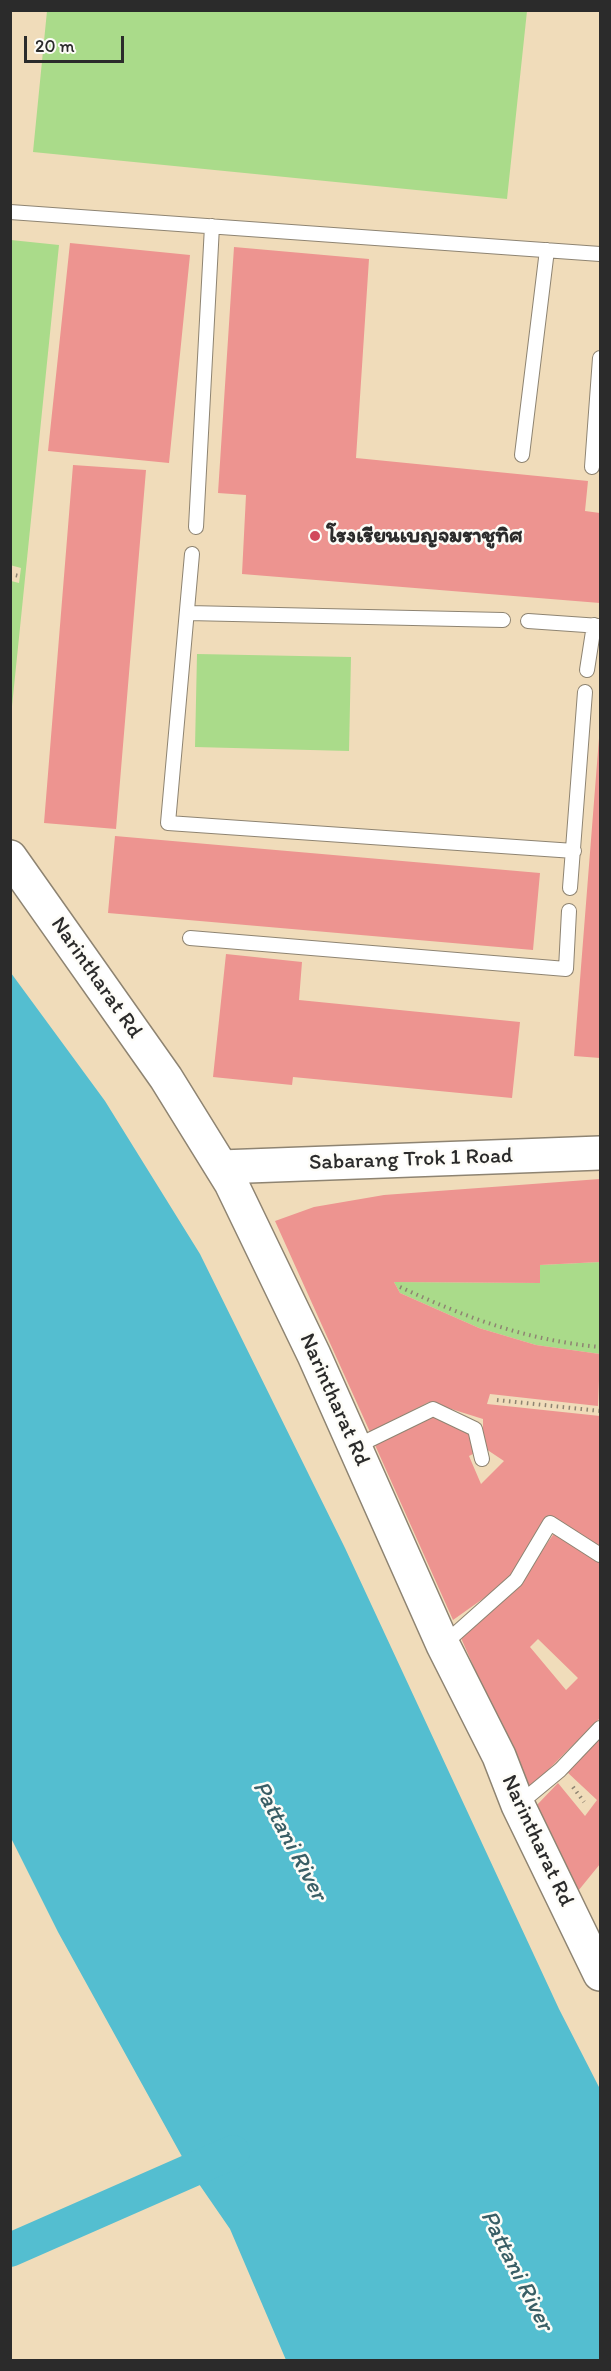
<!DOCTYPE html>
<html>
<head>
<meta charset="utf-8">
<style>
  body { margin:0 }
  #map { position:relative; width:611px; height:2371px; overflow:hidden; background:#f0dcba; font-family:Itim,sans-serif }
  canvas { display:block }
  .frame { position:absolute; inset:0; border:12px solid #2b2b2b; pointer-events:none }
  .scale { position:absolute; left:24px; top:36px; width:100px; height:27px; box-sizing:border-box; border:3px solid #2b2b2b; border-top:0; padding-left:8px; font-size:18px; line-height:21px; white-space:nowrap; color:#2b2b2b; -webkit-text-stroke:4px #fdfcf7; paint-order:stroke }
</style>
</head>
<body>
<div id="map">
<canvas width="611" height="2371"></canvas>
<div class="frame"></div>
<div class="scale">20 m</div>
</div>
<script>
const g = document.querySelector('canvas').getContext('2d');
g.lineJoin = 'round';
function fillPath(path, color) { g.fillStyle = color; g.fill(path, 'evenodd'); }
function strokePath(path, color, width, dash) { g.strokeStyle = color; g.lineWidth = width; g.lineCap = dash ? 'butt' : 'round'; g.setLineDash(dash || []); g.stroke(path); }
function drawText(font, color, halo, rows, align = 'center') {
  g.font = font + ' Itim,"Playpen Sans Thai",sans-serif'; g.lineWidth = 5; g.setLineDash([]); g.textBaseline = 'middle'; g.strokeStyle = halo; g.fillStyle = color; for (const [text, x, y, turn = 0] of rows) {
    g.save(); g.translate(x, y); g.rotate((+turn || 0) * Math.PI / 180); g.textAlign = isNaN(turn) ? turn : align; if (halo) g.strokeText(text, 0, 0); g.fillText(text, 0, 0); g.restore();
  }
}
fillPath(new Path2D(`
  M 47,11 L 527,11 L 507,199 L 33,152 Z
  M 11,240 L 59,245 L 12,706 L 11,581 L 19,583 L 21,568 L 10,565 Z
  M 197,654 L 351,657 L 349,751 L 195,747 Z
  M 600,1262 L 600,1354 L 536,1345 L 479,1328 L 400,1293 L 394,1282 L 540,1283 L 540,1265 Z`), '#aadb8a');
fillPath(new Path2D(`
  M 11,973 L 105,1101 L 200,1254 L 345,1548 L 559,2009 L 600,2089 L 600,2360 L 286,2360 L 230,2229 L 190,2171 L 58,1932 L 11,1838 Z`), '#54bed0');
strokePath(new Path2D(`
  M 10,2250 L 233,2152`), '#54bed0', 34);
fillPath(new Path2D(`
  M 70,243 L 190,255 L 169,463 L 48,451 Z
  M 234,247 L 369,259 L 356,458 L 588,481 L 585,511 L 600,513 L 600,603 L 242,574 L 246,495 L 218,493 Z
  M 73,465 L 146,470 L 116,829 L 44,823 Z
  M 599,738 L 600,738 L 600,1058 L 574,1056 Z
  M 115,836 L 540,873 L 533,950 L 108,913 Z
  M 226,954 L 302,962 L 299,1000 L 520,1022 L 512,1098 L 293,1077 L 292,1085 L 213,1077 Z
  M 600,1179 L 600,1262 L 540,1265 L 540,1283 L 394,1282 L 400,1293 L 479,1328 L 536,1345 L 600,1354 L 598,1406 L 490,1394 L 487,1404 L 600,1416 L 600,1550 L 546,1516 L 515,1576 L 453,1620 L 375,1445 L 434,1416 L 472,1431 L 477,1452 L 469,1456 L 481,1484 L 504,1461 L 483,1447 L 483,1419 L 429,1402 L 370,1432 L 275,1221 L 314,1207 L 384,1195 Z
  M 555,1532 L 600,1560 L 600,1718 L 528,1790 L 461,1638 L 517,1586 ZM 538,1639 L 578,1678 L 566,1690 L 530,1647 Z
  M 600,1736 L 600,1864 L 574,1896 L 535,1807 L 558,1783 L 585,1816 L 597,1800 L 567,1772 Z`), '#ed9490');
const service = new Path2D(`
  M 10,212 L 600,254
  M 522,455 L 547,250
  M 592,467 L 600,358
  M 196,527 L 212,226
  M 192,554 L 168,823 L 574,851
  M 188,613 L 503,620
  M 528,621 L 600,626
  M 587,670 L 594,625
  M 570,888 L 585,692
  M 190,938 L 566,969 L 569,911
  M 355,1447 L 433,1409 L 475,1429 L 482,1459
  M 444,1644 L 516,1580 L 550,1523 L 600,1555
  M 519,1804 L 560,1770 L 600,1728`);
const tertiary = new Path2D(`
  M 10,857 L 166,1078 L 231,1183 L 314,1355 L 443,1645 L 499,1756 L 518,1805 L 600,1974
  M 221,1167 L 600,1153`);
strokePath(service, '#8e8472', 16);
strokePath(tertiary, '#8e8472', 36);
strokePath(new Path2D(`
  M 10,574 L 19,576
  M 400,1287 C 467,1318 526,1340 600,1347
  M 497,1400 L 600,1411
  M 573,1787 L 584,1802`), '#8e8472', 4, [1.5, 4.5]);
strokePath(service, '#fff', 14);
strokePath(tertiary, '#fff', 33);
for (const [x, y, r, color] of [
  [315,536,6,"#d1495b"]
]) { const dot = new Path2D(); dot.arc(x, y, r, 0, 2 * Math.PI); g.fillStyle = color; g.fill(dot); strokePath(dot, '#fdfcf7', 2); }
drawText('bold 22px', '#2b2b2b', '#fdfcf7', [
  ["โรงเรียนเบญจมราชูทิศ",327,536]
], 'left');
drawText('22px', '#2b2b2b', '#fdfcf7', [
  ["Narintharat Rd",96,978,55],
  ["Sabarang Trok 1 Road",411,1160,-2],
  ["Narintharat Rd",334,1400,66],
  ["Narintharat Rd",537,1841,65]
]);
drawText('italic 24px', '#395e65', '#fdfcf7', [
  ["Pattani River",289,1841,62],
  ["Pattani River",516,2271,63]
]);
</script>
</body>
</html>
